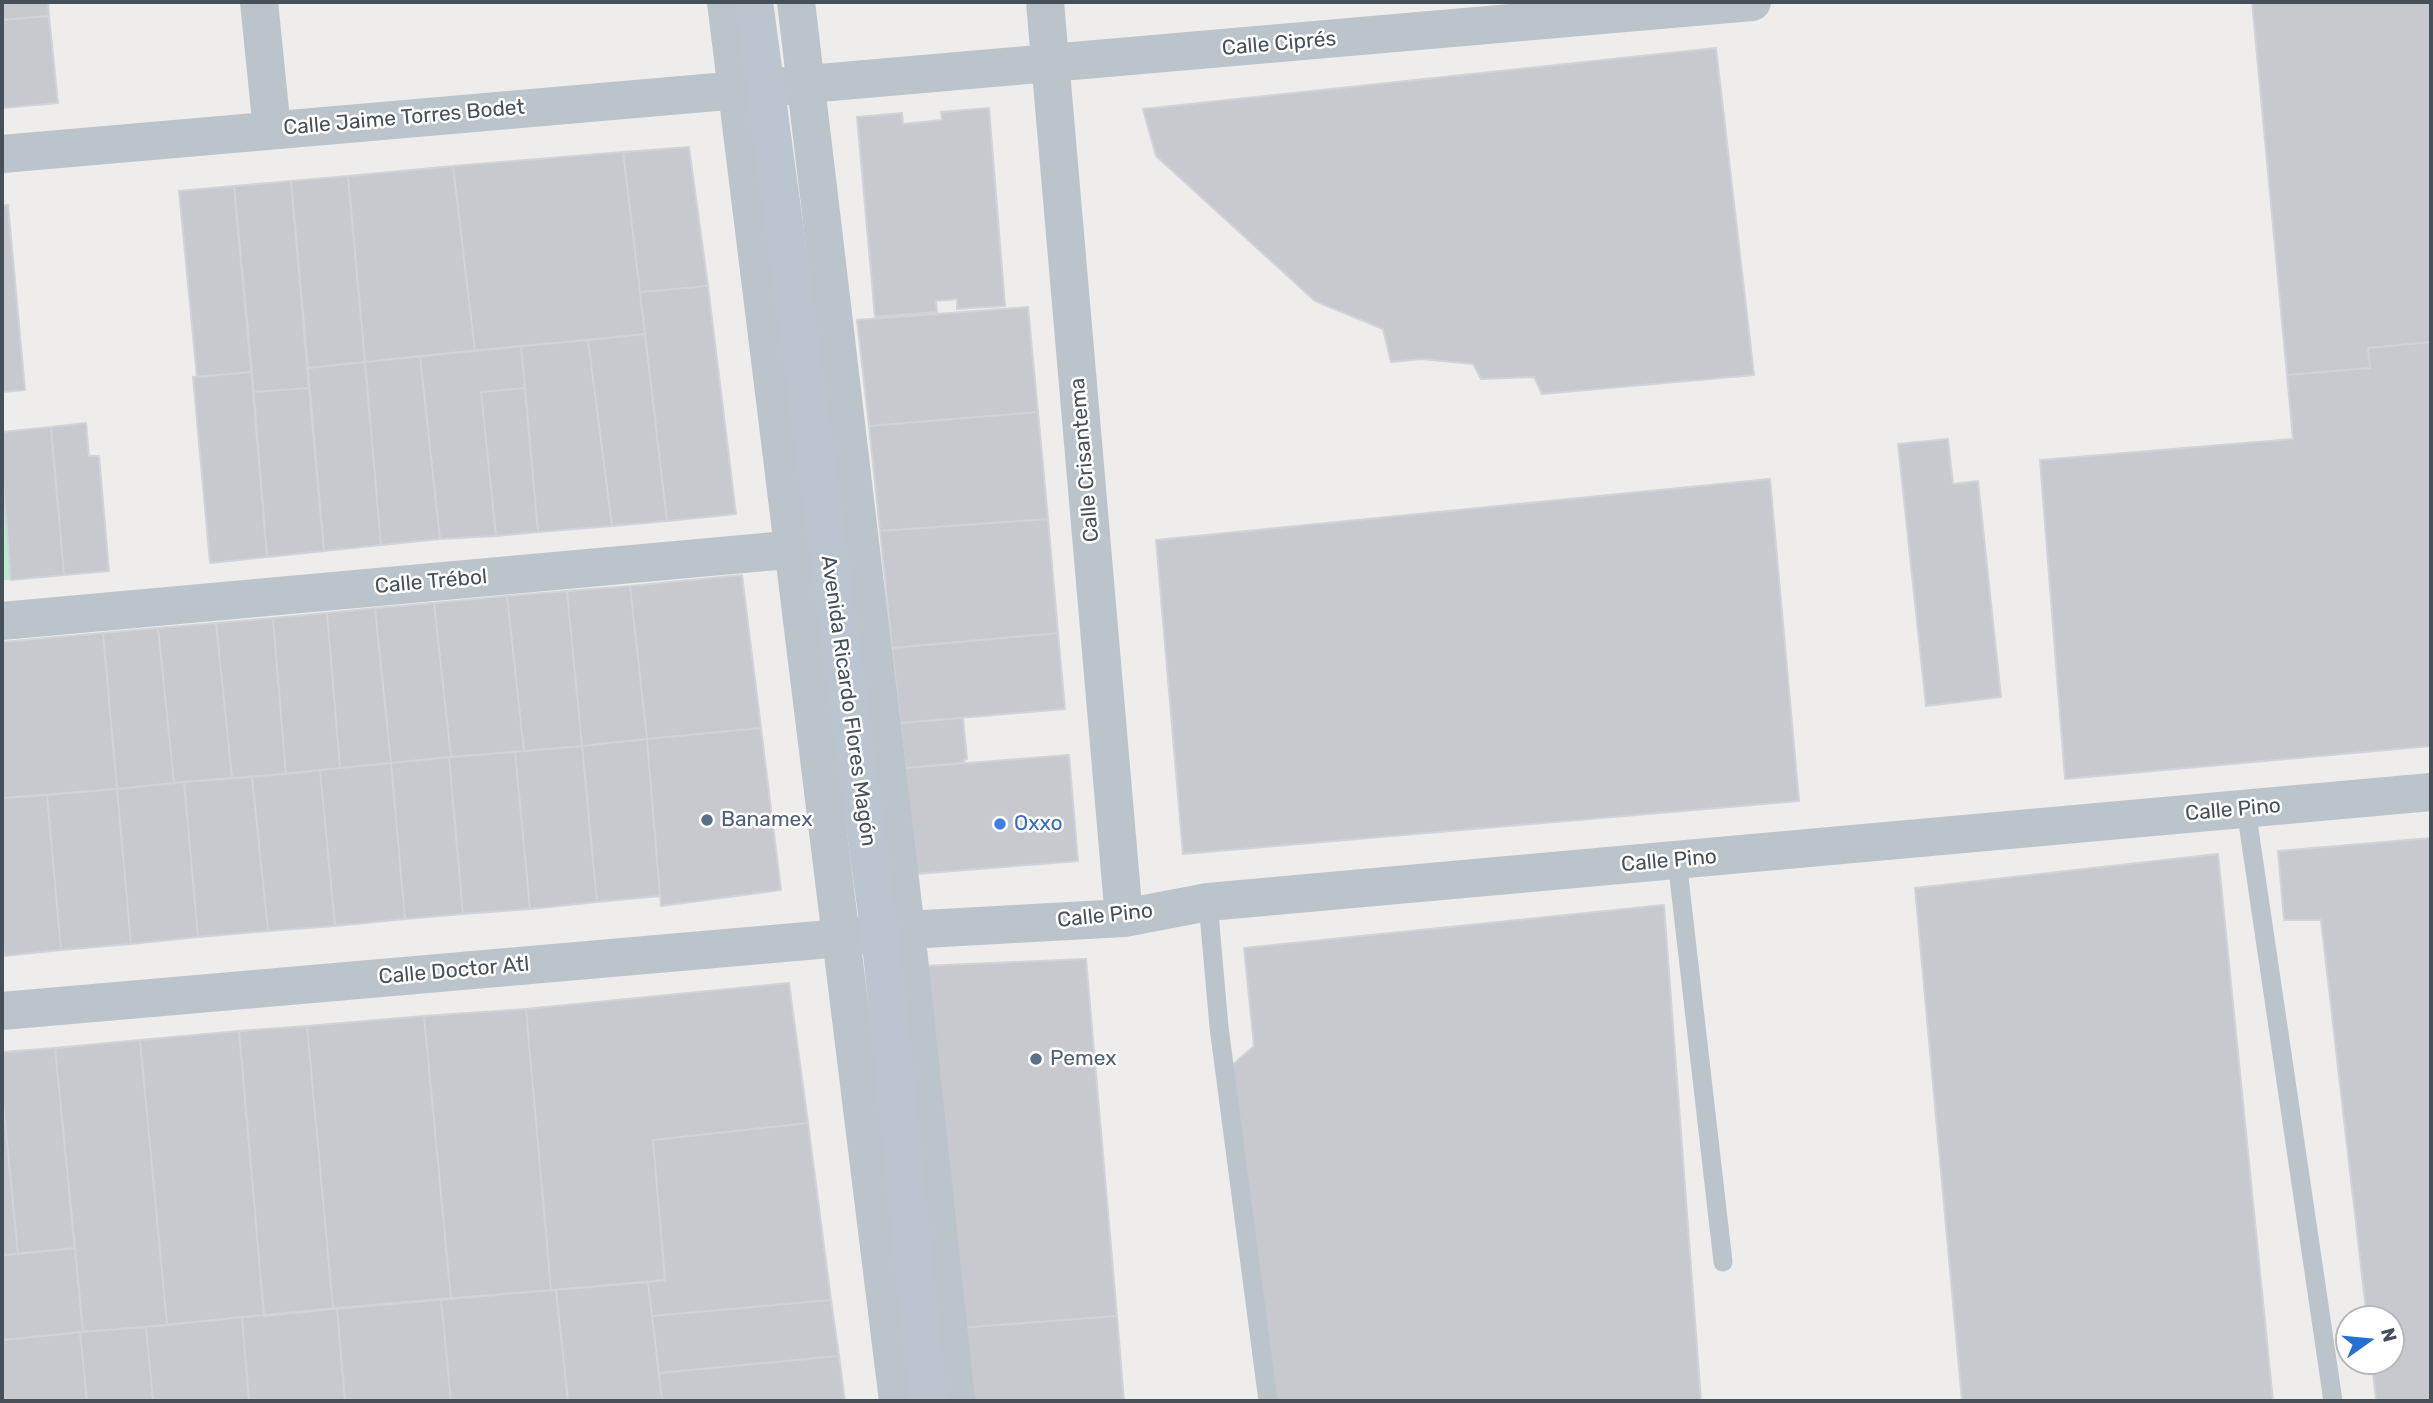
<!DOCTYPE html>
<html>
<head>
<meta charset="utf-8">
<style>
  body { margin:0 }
  #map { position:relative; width:2433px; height:1403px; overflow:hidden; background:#efecec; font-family:Rubik,sans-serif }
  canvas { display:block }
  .frame { position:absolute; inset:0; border:4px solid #465058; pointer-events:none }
  .north { position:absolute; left:2335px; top:1305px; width:70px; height:70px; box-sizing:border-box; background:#fff; border:2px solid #b5b9bc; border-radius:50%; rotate:75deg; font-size:19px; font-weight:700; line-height:28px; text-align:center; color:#465058 }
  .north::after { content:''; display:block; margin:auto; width:24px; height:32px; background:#2471d2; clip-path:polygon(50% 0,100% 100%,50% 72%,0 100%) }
</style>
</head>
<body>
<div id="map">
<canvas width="2433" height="1403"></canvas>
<div class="frame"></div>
<div class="north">N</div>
</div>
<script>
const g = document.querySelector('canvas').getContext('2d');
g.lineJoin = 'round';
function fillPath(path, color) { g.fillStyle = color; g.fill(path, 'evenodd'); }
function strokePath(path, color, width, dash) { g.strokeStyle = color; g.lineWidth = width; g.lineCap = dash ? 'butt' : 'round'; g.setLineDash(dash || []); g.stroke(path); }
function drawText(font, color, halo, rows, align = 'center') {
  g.font = font + ' Rubik,sans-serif'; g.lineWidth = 5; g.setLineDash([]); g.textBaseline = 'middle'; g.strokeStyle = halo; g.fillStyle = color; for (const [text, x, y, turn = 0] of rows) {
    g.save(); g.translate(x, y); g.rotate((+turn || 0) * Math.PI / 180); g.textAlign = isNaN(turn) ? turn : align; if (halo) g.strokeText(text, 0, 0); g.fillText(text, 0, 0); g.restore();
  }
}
fillPath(new Path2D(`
  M 2,469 L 11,580 L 2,580 Z`), '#bcebce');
const building = new Path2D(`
  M 2,2 L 48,2 L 49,16 L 2,20 Z
  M 2252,2 L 2431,2 L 2431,342 L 2368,348 L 2370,368 L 2287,375 Z
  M 49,16 L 58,103 L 2,108 L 2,20 Z
  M 1716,48 L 1754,375 L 1542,394 L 1534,377 L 1481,379 L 1473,364 L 1422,359 L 1391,362 L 1383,329 L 1315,301 L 1156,156 L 1143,109 Z
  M 989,108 L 1005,306 L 957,309 L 957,299 L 936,301 L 937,312 L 875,317 L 857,117 L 902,113 L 903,124 L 942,120 L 941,112 Z
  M 689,147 L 708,286 L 640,292 L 623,152 Z
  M 623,152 L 645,334 L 475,351 L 453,166 Z
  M 453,166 L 475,351 L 365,362 L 348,176 Z
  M 348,176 L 365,362 L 308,368 L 291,181 Z
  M 291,181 L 309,388 L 253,392 L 234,186 Z
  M 234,186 L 252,372 L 197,377 L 179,191 Z
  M 8,205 L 25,390 L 2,392 L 2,206 Z
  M 708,286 L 736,514 L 667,521 L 640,292 Z
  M 1028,307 L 1038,412 L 869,426 L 857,320 Z
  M 645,334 L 667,521 L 612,526 L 588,340 Z
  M 588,340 L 612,526 L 538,532 L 521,346 Z
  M 2431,342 L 2431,746 L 2065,779 L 2040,460 L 2293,439 L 2287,375 L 2370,368 L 2368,348 Z
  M 521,346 L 525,388 L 481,392 L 496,536 L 440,539 L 420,356 Z
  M 420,356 L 440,539 L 381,545 L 365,362 Z
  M 365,362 L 381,545 L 324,551 L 308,368 Z
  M 252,372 L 267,557 L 210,563 L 193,377 Z
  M 309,388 L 324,551 L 267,557 L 253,392 Z
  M 525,388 L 538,532 L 496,536 L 481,392 Z
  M 1038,412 L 1048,519 L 880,531 L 869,426 Z
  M 86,423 L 89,456 L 99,456 L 109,571 L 64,575 L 51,427 Z
  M 51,427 L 64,575 L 11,580 L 2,469 L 2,432 Z
  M 1948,439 L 1953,484 L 1978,481 L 2001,697 L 1926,706 L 1898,444 Z
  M 1770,479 L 1799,801 L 1183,854 L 1156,540 Z
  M 1048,519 L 1058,633 L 892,648 L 880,531 Z
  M 742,575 L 761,728 L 647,739 L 630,586 Z
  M 630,586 L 647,739 L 582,746 L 567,591 Z
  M 567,591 L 582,746 L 524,751 L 507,596 Z
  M 507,596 L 524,751 L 451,757 L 434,603 Z
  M 434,603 L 451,757 L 391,763 L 375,608 Z
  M 375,608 L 391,763 L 340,768 L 327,613 Z
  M 327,613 L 340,768 L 286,774 L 273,618 Z
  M 273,618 L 286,774 L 232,778 L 216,623 Z
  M 216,623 L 232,778 L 174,783 L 158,628 Z
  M 158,628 L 174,783 L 117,789 L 103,633 Z
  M 103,633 L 117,789 L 2,798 L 2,642 Z
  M 1058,633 L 1065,709 L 900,723 L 892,648 Z
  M 963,718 L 967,759 L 964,760 L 964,763 L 905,768 L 900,723 Z
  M 761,728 L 781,890 L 661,906 L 647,739 Z
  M 647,739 L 660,896 L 597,902 L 582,746 Z
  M 582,746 L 597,902 L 530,909 L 515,752 Z
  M 515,752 L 530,909 L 463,914 L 449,757 Z
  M 1069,755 L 1078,861 L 916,874 L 905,768 Z
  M 449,757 L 463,914 L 405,919 L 391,763 Z
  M 391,763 L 405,919 L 335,926 L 320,770 Z
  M 320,770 L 335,926 L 268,931 L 252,777 Z
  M 252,777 L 268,931 L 198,937 L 184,782 Z
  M 184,782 L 198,937 L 131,944 L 117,789 Z
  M 117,789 L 131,944 L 61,950 L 47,795 Z
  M 47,795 L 61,950 L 4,956 L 2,926 L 2,798 Z
  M 2431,838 L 2431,1401 L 2376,1401 L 2372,1361 L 2391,1361 L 2391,1319 L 2367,1319 L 2321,920 L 2284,920 L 2278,851 Z
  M 2218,854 L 2273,1401 L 1962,1401 L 1915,888 Z
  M 1664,905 L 1701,1401 L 1273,1401 L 1231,1066 L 1254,1046 L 1244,948 Z
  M 1086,959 L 1117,1316 L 959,1328 L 921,966 Z
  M 789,983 L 808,1123 L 653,1140 L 665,1280 L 551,1290 L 526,1009 Z
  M 526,1009 L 551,1290 L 451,1299 L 424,1016 Z
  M 424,1016 L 451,1299 L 333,1309 L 307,1026 Z
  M 307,1026 L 333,1309 L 264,1316 L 239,1031 Z
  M 239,1031 L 264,1315 L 167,1325 L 140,1040 Z
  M 140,1040 L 167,1325 L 83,1332 L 55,1048 Z
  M 55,1048 L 75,1248 L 18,1254 L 2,1091 L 2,1052 Z
  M 2,1091 L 18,1254 L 2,1255 Z
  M 808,1123 L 831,1300 L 652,1316 L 648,1282 L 665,1280 L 653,1140 Z
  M 75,1248 L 83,1332 L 2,1340 L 2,1255 Z
  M 648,1282 L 662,1401 L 568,1401 L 556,1290 Z
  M 556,1290 L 568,1401 L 451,1401 L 441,1299 Z
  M 441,1299 L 451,1401 L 345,1401 L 337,1308 Z
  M 831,1300 L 839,1356 L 659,1373 L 652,1316 Z
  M 337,1308 L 345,1401 L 249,1401 L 242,1317 Z
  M 1117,1316 L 1124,1401 L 966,1401 L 959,1328 Z
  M 242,1317 L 249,1401 L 153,1401 L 146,1327 Z
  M 146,1327 L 153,1401 L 87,1401 L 80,1332 Z
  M 80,1332 L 87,1401 L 2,1401 L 2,1340 Z
  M 839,1356 L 845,1401 L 662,1401 L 659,1373 Z`);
fillPath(building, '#c7c9cf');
strokePath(building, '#d0d3d8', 2);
strokePath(new Path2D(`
  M 2246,809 L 2333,1401
  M 1677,860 L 1723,1262
  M 1208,902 L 1219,1027 L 1268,1401`), '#bbc4cb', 19);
strokePath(new Path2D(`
  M 259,2 L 272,130
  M 726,2 L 898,1401
  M 796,2 L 906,930 L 956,1401
  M 1045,2 L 1124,918
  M 2,154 L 1752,2
  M 2,621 L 820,547
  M 2,1011 L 841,938 L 906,930 L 1124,918 L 1208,902 L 2431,792`), '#bbc4cb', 38);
strokePath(new Path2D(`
  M 881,943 L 928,1401`), '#bbc5cf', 38);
strokePath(new Path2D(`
  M 754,2 L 881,943`), '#bbc5cf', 38);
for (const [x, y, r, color] of [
  [707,820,7,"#5c6f8a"],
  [1000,824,7,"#3f7fe0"],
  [1036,1059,7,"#5c6f8a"]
]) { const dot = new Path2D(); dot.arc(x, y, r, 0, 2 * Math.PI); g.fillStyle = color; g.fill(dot); strokePath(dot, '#fff', 2.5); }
drawText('21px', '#465058', '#fff', [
  ["Calle Ciprés",1279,44,-5],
  ["Calle Jaime Torres Bodet",404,118,-5],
  ["Calle Crisantema",1085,460,-95],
  ["Calle Trébol",431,582,-5],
  ["Avenida Ricardo Flores Magón",848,701,82],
  ["Calle Pino",2233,810,-5],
  ["Calle Pino",1669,861,-5],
  ["Calle Pino",1105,916,-6],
  ["Calle Doctor Atl",454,971,-5]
]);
drawText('21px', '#4e5e75', '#fff', [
  ["Banamex",721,820],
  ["Pemex",1050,1059]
], 'left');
drawText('21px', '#366cbe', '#fff', [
  ["Oxxo",1014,824]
], 'left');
</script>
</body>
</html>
